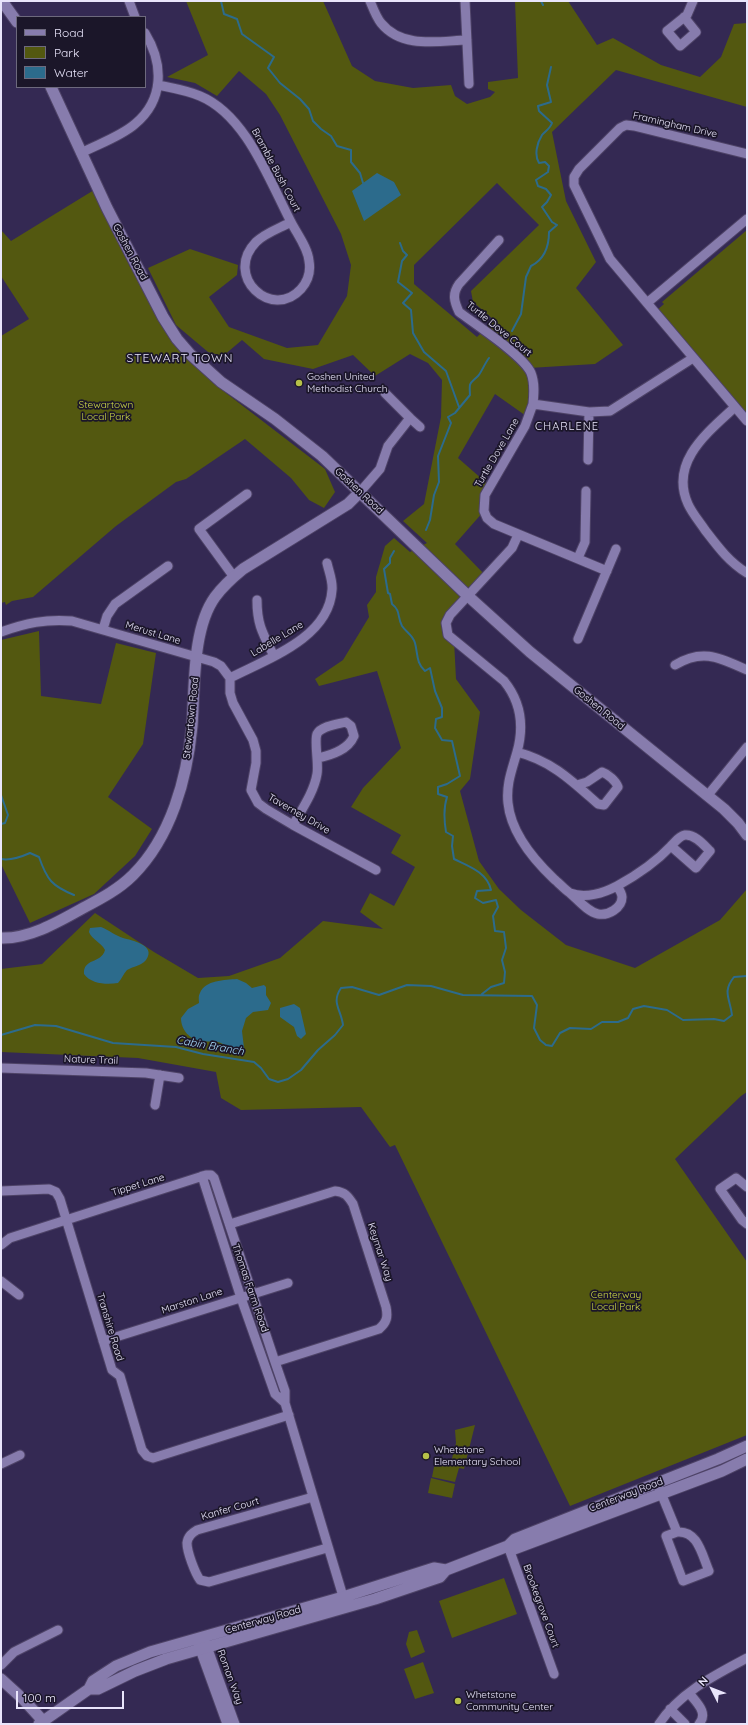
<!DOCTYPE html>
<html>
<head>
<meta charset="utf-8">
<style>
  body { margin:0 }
  #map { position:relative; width:748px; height:1725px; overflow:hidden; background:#342953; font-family:Quicksand,sans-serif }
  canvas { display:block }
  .frame { position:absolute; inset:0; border:2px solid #e9e5fb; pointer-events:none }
  .legend { position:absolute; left:16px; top:16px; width:130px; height:72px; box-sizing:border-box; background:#1b1629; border:1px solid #6d697d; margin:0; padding:5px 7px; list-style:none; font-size:12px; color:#e9e5fb }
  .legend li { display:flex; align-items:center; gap:8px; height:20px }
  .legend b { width:20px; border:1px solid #6d697d }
  .north { position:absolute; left:692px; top:1669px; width:40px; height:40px; -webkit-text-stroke:3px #1b1629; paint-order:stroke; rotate:312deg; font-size:11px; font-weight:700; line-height:16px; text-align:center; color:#e9e5fb }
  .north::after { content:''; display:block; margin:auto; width:14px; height:18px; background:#e9e5fb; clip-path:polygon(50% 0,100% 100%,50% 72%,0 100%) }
  .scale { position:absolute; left:16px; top:1691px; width:108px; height:18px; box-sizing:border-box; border:2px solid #e9e5fb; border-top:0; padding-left:5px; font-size:12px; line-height:14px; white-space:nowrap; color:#e9e5fb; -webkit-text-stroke:3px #1b1629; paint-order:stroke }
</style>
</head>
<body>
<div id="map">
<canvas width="748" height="1725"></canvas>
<div class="frame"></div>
<ul class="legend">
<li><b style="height:5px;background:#877cad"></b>Road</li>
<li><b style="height:11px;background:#535810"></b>Park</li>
<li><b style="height:11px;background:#2c6b8c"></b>Water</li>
</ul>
<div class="north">N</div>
<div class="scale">100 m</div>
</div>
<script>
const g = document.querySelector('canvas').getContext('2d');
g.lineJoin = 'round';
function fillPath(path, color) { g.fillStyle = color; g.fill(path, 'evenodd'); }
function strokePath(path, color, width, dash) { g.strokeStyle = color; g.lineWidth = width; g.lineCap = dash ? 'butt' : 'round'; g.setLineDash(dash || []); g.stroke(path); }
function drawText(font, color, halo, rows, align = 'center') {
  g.font = font + ' Quicksand,sans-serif'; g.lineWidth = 3.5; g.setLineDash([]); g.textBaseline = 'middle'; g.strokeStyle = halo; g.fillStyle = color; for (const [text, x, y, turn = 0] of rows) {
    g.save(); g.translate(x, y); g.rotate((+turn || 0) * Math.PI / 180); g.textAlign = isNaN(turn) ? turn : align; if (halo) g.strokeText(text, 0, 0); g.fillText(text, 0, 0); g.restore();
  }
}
fillPath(new Path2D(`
  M 186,1 L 323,1 L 352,66 L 375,81 L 413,88 L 451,85 L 455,96 L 467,104 L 490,97 L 495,92 L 488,89 L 488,82 L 518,78 L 515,1 L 568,1 L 597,45 L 613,38 L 661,65 L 700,77 L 721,57 L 734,24 L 747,23 L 747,107 L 616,70 L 552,132 L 566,201 L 596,262 L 576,288 L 623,345 L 595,364 L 529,368 L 532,374 L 529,418 L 495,394 L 458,458 L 490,486 L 484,511 L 455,544 L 486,576 L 446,623 L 454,640 L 456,679 L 480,712 L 470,779 L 460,791 L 479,861 L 499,889 L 521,910 L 566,945 L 635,968 L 720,920 L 747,889 L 747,1092 L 741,1096 L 675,1159 L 747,1262 L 747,1435 L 570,1506 L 395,1145 L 390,1147 L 361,1107 L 241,1110 L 221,1098 L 216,1072 L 138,1058 L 1,1052 L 1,969 L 42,964 L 95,913 L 154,952 L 198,978 L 229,976 L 280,958 L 323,921 L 383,929 L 360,912 L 370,893 L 394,906 L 415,867 L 391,853 L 401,835 L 351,807 L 363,788 L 401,748 L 377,671 L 319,686 L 315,679 L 343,660 L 369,617 L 367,605 L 376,592 L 376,577 L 385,546 L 394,538 L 410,552 L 427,543 L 403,521 L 424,504 L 441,417 L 442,380 L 428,363 L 410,354 L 375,376 L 353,355 L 313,369 L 264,359 L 242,340 L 223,356 L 208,352 L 176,325 L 148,268 L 190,249 L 238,265 L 237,275 L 209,297 L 229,327 L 287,348 L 318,345 L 347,296 L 351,265 L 341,234 L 280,115 L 266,94 L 239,71 L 217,96 L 195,83 L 167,77 L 208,55 ZM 497,183 L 539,225 L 471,291 L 473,302 L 494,320 L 477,337 L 414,284 L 414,265 Z
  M 94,190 L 130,267 L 135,264 L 172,332 L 229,390 L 226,393 L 325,469 L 335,492 L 324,508 L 309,500 L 291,478 L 245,439 L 186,479 L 176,482 L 116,526 L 33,597 L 12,601 L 6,605 L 5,602 L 1,603 L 1,336 L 29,319 L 1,276 L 1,230 L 11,241 Z
  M 747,230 L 747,421 L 655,312 L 664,304 L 662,302 Z
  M 39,631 L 41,696 L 101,704 L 116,643 L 156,653 L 143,744 L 108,797 L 152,829 L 135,856 L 94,894 L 30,923 L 1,864 L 1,640 Z
  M 475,1425 L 464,1469 L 459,1468 L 455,1482 L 432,1477 L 435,1462 L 450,1466 L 456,1443 L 455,1430 Z
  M 431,1478 L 455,1484 L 452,1498 L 428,1493 Z
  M 504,1578 L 517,1614 L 452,1638 L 439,1601 Z
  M 417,1630 L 425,1652 L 411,1658 L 406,1644 L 409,1632 Z
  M 423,1662 L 434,1693 L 415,1699 L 404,1669 Z`), '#535810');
fillPath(new Path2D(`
  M 377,173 L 394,182 L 401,195 L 364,221 L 352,191 Z
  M 101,927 C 109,930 116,936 123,938 C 131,940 157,945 146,960 C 141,966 134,966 127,970 C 123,974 122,979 118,983 C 107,985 91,984 84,974 C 83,958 101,964 105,950 C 101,942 92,940 89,932 L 90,928 Z
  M 237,979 L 246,983 L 252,988 L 264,985 L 266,987 L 266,995 L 271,1003 L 268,1010 L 253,1012 L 246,1018 L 242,1031 L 244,1048 C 236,1054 226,1044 218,1042 C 213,1041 207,1042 202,1041 C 190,1040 181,1030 181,1018 L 188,1009 L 199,1003 C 199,1000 198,996 200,993 C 205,980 225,980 237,979 Z
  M 294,1004 L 300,1008 L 306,1034 L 301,1039 L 297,1036 L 294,1027 L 280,1017 L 280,1008 Z`), '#2c6b8c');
strokePath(new Path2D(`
  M 221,1 L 224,14 L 237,19 L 242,34 L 274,57 L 268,68 L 280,83 L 300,99 L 309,109 L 313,121 L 321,129 L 331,136 L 337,146 L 351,150 L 351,162 L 360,173 L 363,183
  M 541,1 L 543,5
  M 400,243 L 403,251 L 407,255 L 402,261 L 398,282 L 412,293 L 403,303 L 411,310 L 413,333 L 424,352 L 446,371 L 459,407
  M 512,331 L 521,314 L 526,277 L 531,266 C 545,259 549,247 549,232 L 557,225 L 552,222 L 542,207 L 547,202 L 551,195 L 546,189 L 538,186 L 536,180 L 548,172 L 549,166 L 545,162 L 539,163 C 534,155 537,143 542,135 C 545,131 550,129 552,123 L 539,111 L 538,106 L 551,102 L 547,85 L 551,67
  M 426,530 L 430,520 L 434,495 L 439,482 L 438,456 L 451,423 L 448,417 L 455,413 L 470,395 C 469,381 470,384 478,376 C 481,373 485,363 489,358
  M 394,551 L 390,558 L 390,563 L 384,569 L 388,593 L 390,594 L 392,604 C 401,611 397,617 402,626 C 406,632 413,635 415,643 C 418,654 416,663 425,671 L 430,668 L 435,691 L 442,708 L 442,717 L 436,719 L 435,728 L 442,740 L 452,741 L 460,776 L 447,784 L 438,787 L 438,794 L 447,797 C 443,809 444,820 446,832 L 453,836 L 452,846 L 454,859 C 468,866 487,872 491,890 L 477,891 L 475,898 L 483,903 L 496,900 L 498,907 L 493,916 L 495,931 L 504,932 L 506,948 L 502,960 L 505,972 L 504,983 L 491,987 L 482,994
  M 1,795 L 8,815 L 5,823 L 1,824
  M 1,859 C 11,861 21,857 30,853 L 39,857 C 47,880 52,886 74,895
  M 1,1035 L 35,1025 L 56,1026 L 113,1043 L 176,1047 L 203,1054 L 254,1062 L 261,1068 L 269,1079 L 278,1082 L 288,1079 L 301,1070 L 318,1050 L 335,1035 L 343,1025 C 341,1009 331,1003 341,988 L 352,987 L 379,995 L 407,985 L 431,986 L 463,995 L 532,996 L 537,1005 L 534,1028 L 540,1040 L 546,1045 L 552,1046 L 560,1033 L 570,1028 L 591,1029 L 602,1022 L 618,1022 L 628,1018 L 633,1009 L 644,1006 L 667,1010 L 683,1020 L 714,1019 L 724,1021 L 732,1015 C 730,998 722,992 734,977 L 747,976`), '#2c6b8c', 2);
const minor = new Path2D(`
  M 129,1 L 135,17
  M 370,1 C 373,8 376,17 381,23 C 402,49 438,41 467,40
  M 465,1 L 469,84
  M 684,17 L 696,32 L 680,46 L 667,31 L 687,15 L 693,1
  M 158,85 C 172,88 186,90 200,96 C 246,115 269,180 291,222
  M 81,153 C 98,144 120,137 135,124 C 164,100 164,64 145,33
  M 747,154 L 634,126 L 626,125 L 620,128 L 579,169 L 574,177 L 574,185 L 610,259 L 647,303 L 747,219
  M 291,222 C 297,234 308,248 309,261 C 311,272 308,281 301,289 C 272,321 223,276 256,242 C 265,233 280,228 291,222 Z
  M 499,240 L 459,284 C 452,294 454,301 459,312 C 475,324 524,356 531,373 C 535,383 534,394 533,404
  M 647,303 L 747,421
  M 735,407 C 708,432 669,462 688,504 C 692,513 699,521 705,530 C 718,547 729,562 747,573
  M 410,418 L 420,427
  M 588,460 L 589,412
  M 360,492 L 380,469 L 388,446 L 410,418 L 385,393
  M 518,535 L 512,548 L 450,615 L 446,623 L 448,635 L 504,681 C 521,702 524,727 517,752 C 512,770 506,784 508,803 C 511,833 533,859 554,879 C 559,883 565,890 570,893 C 585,899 604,893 617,886 C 637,875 656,862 671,846 C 675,842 679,836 685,835 C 695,834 704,845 710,851 L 696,868 L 671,846
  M 578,558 L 585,542 L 586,491
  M 607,571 L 494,524 L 487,518 L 484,511 L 485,495 L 525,426 L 533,404 L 589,412 L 610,411 L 693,358
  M 234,577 L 199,529 L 247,494
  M 257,600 C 257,625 263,634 274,656
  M 103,629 L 107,616 L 115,604 L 168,566
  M 1,632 C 26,623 45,619 72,621 L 214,662 L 221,666 L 230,678 L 230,693 L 233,703 L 253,740 L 256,751 L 256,763 L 251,790 L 258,803 L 266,809 L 293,825 L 376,870
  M 578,639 L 616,549
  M 675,665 C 703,648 720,658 747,670
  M 230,678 C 267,659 329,638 332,590 C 333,581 329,572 327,563
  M 517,752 C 552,761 572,781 598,804 L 604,805 L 618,787 C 616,781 608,774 602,772 L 587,782 L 577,785
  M 708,795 L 747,747
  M 293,825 C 302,809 314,792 317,774 C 319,764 314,741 317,734 C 321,726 338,724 346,722 L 351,726 L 354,736 C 348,750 332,755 318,758
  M 570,893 C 578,900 588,912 598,914 C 608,916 622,908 622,897 C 622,894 619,889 617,886
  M 1,1068 L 146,1073 L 179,1078
  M 155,1105 L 160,1075
  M 202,1176 L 241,1298 L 275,1394 L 285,1403
  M 747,1187 L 736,1178 L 720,1189 L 742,1220 L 747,1224
  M 1,1191 L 49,1189 L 56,1192 L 60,1199 L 112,1370 L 120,1376 L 142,1450 L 147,1456 L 153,1458 L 289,1415
  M 230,1224 L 335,1191 C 345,1192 348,1196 353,1204 L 386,1307 C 388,1317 387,1322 379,1329 L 275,1362
  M 1,1245 L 10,1238 L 206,1175 L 211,1175 L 214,1178 L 275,1362 L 285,1391 L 285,1403 L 345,1603
  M 1,1281 L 19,1295
  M 103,1341 L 288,1283
  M 1,1464 L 20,1455
  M 659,1488 L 677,1532 L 666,1536 L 683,1581 L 709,1571 C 702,1555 698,1530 677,1532
  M 313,1497 L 197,1530 C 192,1533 188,1536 187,1543 C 187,1552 195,1573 200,1580 L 209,1582 L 327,1548
  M 508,1546 L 554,1674
  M 205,1641 L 235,1724
  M 198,1644 L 227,1724
  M 1,1665 L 14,1652 L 58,1630
  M 689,1693 C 696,1702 709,1713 699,1724
  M 670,1709 L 685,1724
  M 659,1724 C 679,1693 715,1675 747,1658`);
const tertiary = new Path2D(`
  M 2,1 L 17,22
  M 51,87 L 107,208 L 163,317 L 177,339 L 190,354 L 221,382 L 275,419 L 322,456 L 468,596 L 530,652 L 724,809 L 738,823 L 747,835
  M 1,938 C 30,939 60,921 85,907 C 102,898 119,889 133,875 C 171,837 187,779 192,726 C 195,687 192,629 215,597 C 223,586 232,578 243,569 L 348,504 L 360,492
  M 508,1546 L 514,1549 L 722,1471 L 747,1459
  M 1,1679 L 23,1699 L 44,1722
  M 89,1689 L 93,1681 L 116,1666 L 150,1652 L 343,1597 L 434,1568 L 446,1570
  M 39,1724 L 89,1689 L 98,1689 L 135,1671 L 166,1659 L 375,1599 L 440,1577 L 446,1570 L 508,1546 L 515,1539 L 718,1459 L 747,1446`);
strokePath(minor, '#4e4367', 11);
strokePath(tertiary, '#4e4367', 13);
strokePath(minor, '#877cad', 9);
strokePath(tertiary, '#877cad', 11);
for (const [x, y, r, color] of [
  [299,383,4,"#b6c148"],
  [426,1456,4,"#b6c148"],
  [458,1701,4,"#b6c148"]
]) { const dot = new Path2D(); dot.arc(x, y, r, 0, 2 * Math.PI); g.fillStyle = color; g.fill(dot); strokePath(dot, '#1b1629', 1.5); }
drawText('10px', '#e9e5fb', '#1b1629', [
  ["Framingham Drive",675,125,13],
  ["Bramble Bush Court",276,170,62],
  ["Goshen Road",130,252,62],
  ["Turtle Dove Court",499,329,39],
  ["Turtle Dove Lane",497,453,-60],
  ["Goshen Road",359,491,43],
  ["Merust Lane",153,633,17],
  ["Labelle Lane",277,639,-31],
  ["Goshen Road",599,708,39],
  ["Stewartown Road",191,718,-84],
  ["Taverney Drive",299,814,30],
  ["Nature Trail",91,1060,2],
  ["Tippet Lane",138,1185,-17],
  ["Keymar Way",380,1252,72],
  ["Thomas Farm Road",250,1288,71],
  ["Marston Lane",192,1301,-18],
  ["Transhire Road",110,1327,73],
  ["Centerway Road",626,1495,-21],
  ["Kanfer Court",230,1509,-16],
  ["Brookegrove Court",541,1606,70],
  ["Centerway Road",263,1620,-16],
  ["Roman Way",230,1677,70]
]);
drawText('10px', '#e9e5fb', '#1b1629', [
  ["Goshen United",307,377],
  ["Methodist Church",307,389],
  ["Whetstone",434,1450],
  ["Elementary School",434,1462],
  ["Whetstone",466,1695],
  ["Community Center",466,1707]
], 'left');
drawText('10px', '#cedb46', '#1b1629', [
  ["Stewartown",106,405],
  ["Local Park",106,417],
  ["Centerway",616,1295],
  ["Local Park",616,1307]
]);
g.letterSpacing = '1px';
drawText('11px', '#e9e5fb', '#1b1629', [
  ["CHARLENE",567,427]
]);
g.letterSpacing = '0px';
drawText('italic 11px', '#a3d5f3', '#1b1629', [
  ["Cabin Branch",210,1046,10]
]);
g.letterSpacing = '1px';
drawText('12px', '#e9e5fb', '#1b1629', [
  ["STEWART TOWN",180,358]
]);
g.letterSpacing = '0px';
</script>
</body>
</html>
